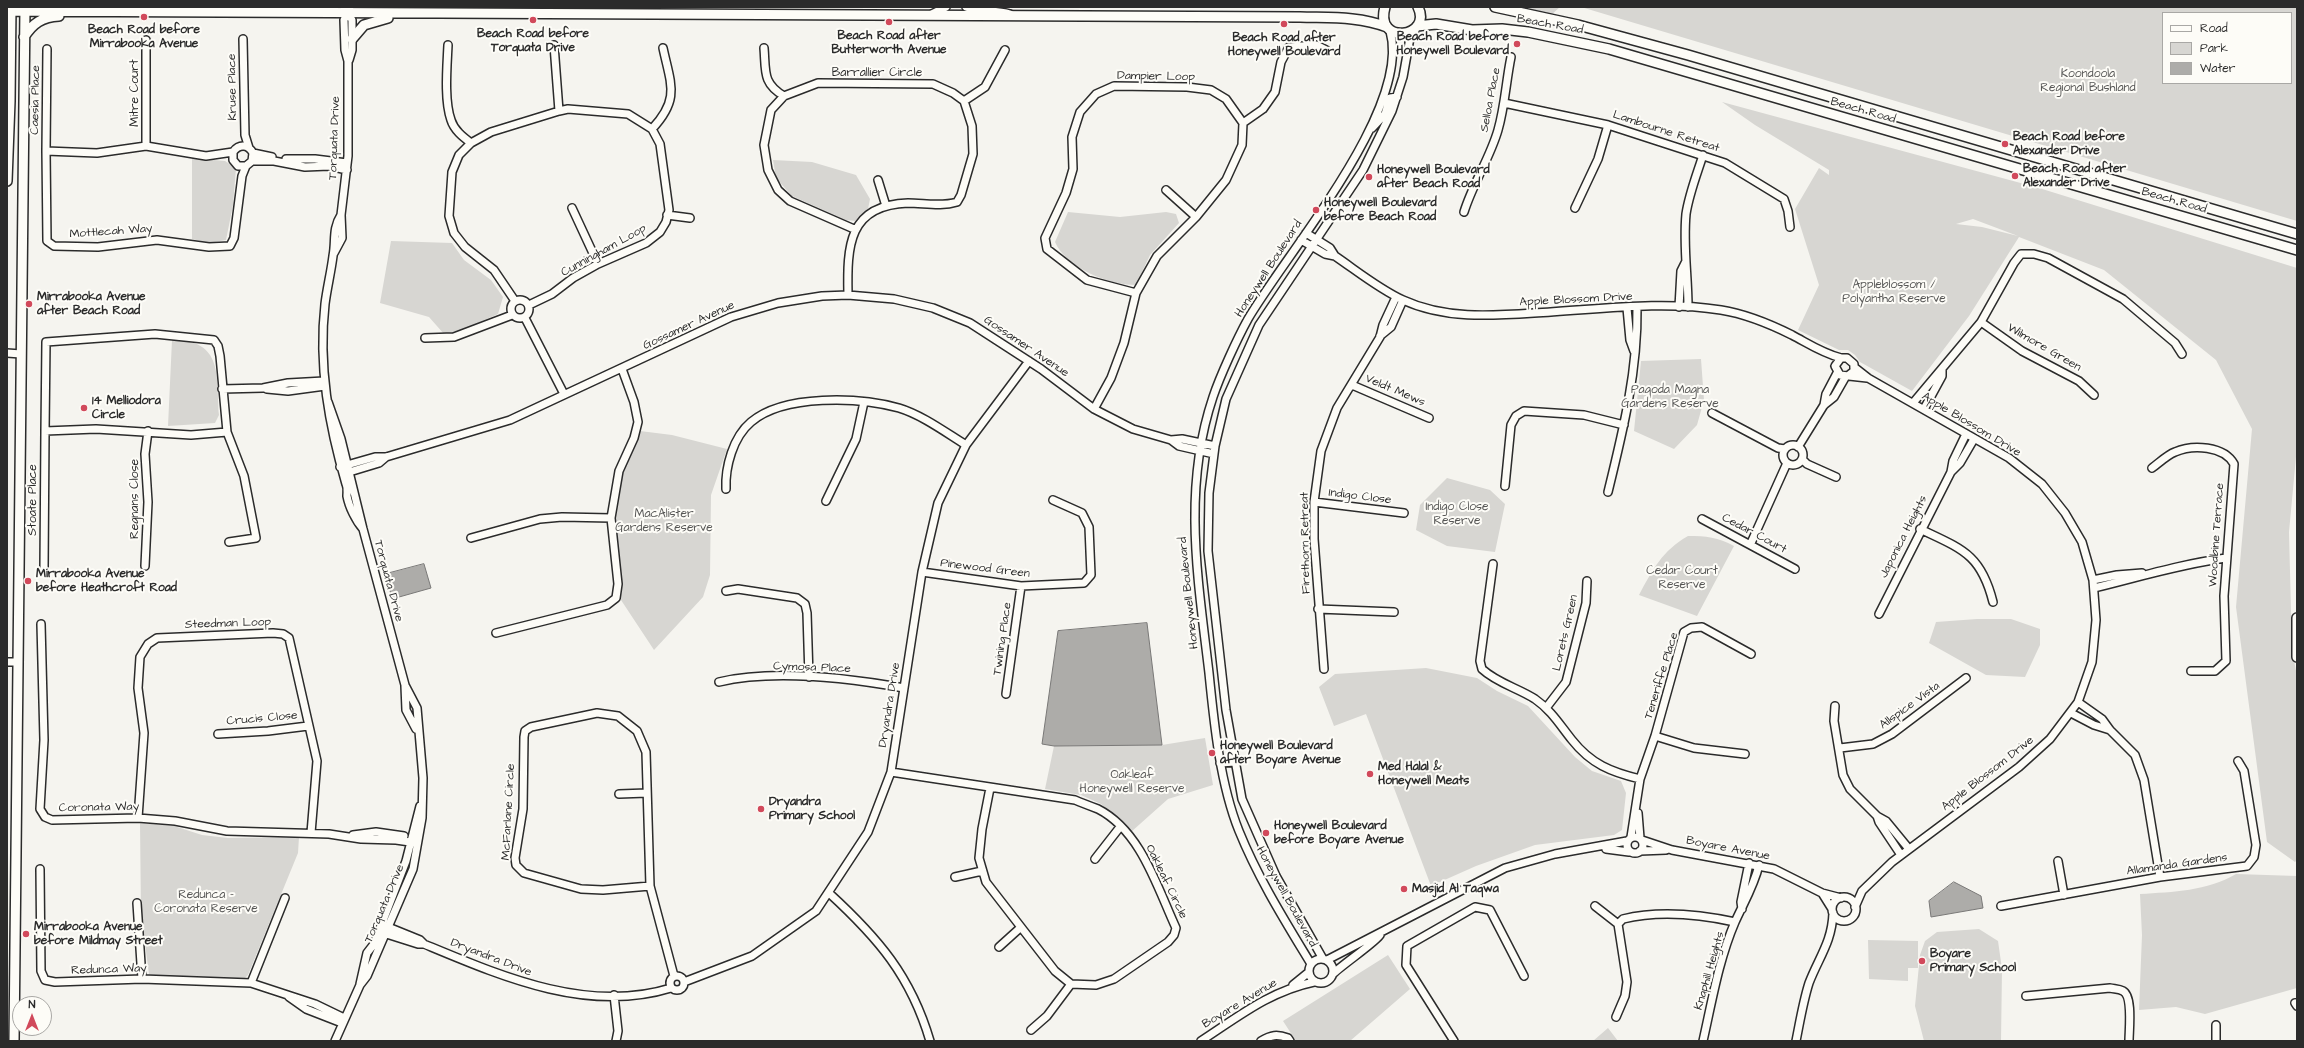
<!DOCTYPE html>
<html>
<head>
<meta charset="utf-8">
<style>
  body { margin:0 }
  #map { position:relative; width:2304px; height:1048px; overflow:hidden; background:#f5f4ef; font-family:"Architects Daughter",sans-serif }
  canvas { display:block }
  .frame { position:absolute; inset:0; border:8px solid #2b2b2b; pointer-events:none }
  .legend { position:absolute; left:2162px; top:12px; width:130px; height:72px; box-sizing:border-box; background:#fdfcf7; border:1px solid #a9a8a5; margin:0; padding:5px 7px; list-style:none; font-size:12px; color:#2b2b2b }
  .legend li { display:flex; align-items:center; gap:8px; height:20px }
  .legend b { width:20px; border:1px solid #a9a8a5 }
  .north { position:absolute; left:12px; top:996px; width:40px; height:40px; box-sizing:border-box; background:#fdfcf7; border:1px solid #a9a8a5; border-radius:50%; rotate:0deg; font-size:11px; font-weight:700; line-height:16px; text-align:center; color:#2b2b2b }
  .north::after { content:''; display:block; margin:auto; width:14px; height:18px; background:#d1495b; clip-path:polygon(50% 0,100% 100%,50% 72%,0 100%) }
</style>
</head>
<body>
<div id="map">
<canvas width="2304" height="1048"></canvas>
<div class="frame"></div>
<ul class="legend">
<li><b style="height:5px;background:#fdfcf7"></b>Road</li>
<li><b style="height:11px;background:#d7d6d2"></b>Park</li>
<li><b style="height:11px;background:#adaca9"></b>Water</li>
</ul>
<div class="north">N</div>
</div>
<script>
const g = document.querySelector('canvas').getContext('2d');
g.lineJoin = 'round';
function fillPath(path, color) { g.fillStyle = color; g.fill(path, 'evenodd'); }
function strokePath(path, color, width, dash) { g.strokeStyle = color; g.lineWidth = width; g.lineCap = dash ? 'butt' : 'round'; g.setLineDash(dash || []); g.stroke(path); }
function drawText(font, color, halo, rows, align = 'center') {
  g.font = font + ' "Architects Daughter",sans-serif'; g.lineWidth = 4; g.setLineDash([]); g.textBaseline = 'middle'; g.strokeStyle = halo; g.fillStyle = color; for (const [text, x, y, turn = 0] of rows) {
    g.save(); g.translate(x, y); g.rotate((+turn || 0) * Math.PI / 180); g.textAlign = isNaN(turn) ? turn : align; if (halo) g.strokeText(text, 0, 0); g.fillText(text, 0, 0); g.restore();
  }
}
fillPath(new Path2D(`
  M 1507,7 L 1560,7 L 1550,16 Z
  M 1581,7 L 2297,7 L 2297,221 ZM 2163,13 L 2291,13 L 2291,83 L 2163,83 Z
  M 1722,102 L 2039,188 L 2297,268 L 2297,446 L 2289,532 L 2292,650 L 2297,676 L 2297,860 L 2295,862 L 2267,842 L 2236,607 L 2252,429 L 2216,360 L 2104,270 L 2019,237 L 1969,316 L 1912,391 L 1860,362 L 1855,355 L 1848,350 L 1839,350 L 1798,330 L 1819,285 L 1795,209 L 1819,168 L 1829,175 L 1829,170 L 1755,125 ZM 1973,219 L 2018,236 L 1982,227 L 1956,224 Z
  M 192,158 L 225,161 L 236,168 L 233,205 L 226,240 L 209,243 L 192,239 Z
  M 773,160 L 812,162 L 856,175 L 870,199 L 868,209 L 855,221 L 846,220 L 792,196 L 776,178 Z
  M 1068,212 L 1120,217 L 1166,212 L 1176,214 L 1179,223 L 1150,255 L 1136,285 C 1109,285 1066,268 1055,242 Z
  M 391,241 L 452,243 L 464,260 L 491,280 L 503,297 L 498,314 L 464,329 L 444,334 L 429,317 L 380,303 Z
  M 172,340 C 224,340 216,376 219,415 L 215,423 L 168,426 Z
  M 1701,359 L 1704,400 L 1697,425 L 1674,449 L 1634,431 L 1641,361 Z
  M 640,431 L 672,435 L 727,449 L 711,495 L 710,575 L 703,597 L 654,650 L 621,600 L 616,515 L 622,476 Z
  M 1447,478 L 1490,490 L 1505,504 L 1495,552 L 1447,546 L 1416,530 L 1420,505 Z
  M 1688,536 C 1706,536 1718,537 1734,546 L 1697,616 L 1639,595 C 1653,569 1662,551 1688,536 Z
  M 1977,619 L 2011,619 L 2040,629 L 2040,645 L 2025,677 L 1986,675 L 1929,643 L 1936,622 Z
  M 1426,668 L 1477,678 L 1497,691 L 1528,706 L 1575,757 L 1592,771 L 1621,781 L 1626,793 L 1622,830 L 1614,835 L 1535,845 L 1476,866 L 1431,886 L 1366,714 L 1334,726 L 1319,687 L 1335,674 Z
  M 1205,738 L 1213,785 L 1168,799 L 1131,832 L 1101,804 L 1081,795 L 1045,789 L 1054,746 L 1162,745 Z
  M 140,823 L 174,826 L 202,835 L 228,838 L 299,837 L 298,853 L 248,975 L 244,979 L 155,977 L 149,974 L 141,914 Z
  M 2236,874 L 2297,876 L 2297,988 L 2205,1014 L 2176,1007 L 2139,1010 L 2142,935 L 2140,894 C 2173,892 2207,891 2236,874 Z
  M 1979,929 L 1998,941 L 2002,969 L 2001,1041 L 1924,1041 L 1915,1006 L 1920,955 L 1925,941 L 1937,932 Z
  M 1868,940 L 1918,941 L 1918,968 L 1908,968 L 1908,981 L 1869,979 Z
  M 1388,955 L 1410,989 L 1350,1041 L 1296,1041 L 1283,1021 Z
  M 1608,1028 L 1618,1041 L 1593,1041 Z`), '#d7d6d2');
const water = new Path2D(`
  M 424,564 L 431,588 L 392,599 L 386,574 Z
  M 1147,623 L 1162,745 L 1054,746 L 1042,744 L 1058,631 Z
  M 1954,882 L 1981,896 L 1983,908 L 1931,917 L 1929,901 Z`);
fillPath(water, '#adaca9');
strokePath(water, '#797877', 1);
const minor = new Path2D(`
  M 344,7 L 352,20 L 352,50 L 349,60
  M 966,7 C 980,13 995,9 1010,14
  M 932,14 L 946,7
  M 243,39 L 245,135 L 249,148
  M 146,40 L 146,146
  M 448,45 C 447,67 444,100 451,120 C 454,130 463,137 471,143
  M 554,45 L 559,111
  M 764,48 C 766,71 762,83 784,96
  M 964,101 L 985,87 L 1005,50
  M 1504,103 L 1608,125 L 1725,163 L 1784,199 L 1788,211 L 1790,227
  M 1243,123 L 1263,109 L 1275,92 L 1281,62 L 1289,47 L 1316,45 L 1326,50
  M 1372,128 L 1385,114 L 1390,98 L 1397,97
  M 652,129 C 680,99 671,85 663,48
  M 46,151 L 47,49
  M 233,152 L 233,160 L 238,166 L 246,166 L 252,161 L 253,153 C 248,144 239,144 233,152 L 206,156 L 146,146 L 97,153 L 46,151 L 47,241 L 54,246 L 98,247 L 157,240 L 209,247 L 230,246 L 234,238 L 242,176 L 246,166
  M 253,153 L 272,157
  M 286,159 L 315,159 L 347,163
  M 252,161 L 274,161 L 305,167 L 329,166 L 347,170
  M 878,180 L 886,206
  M 1166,190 L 1196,217
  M 572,208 L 598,264
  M 1575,208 L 1598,159 L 1608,125
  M 1464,212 C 1473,183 1490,158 1498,130 C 1505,106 1506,81 1511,57
  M 341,215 C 332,229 336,241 333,256 C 331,272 327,288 325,304 C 318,366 329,426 346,484 C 348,488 347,492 347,496 C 349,507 356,521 363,529
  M 667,215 L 690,218
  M 1306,233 L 1330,248 L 1335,256
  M 1301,240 L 1325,254 L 1335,256 C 1357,271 1379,289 1403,300 C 1444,319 1490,316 1534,313 C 1595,310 1660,300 1721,310 C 1746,314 1770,324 1792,335 C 1809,344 1822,353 1841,358
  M 334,253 L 342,238 L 341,215 L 348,156 L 348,61 L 345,50 L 344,20 L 350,7
  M 848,295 C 847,246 848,205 908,203 C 924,203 941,207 957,202 L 961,195 L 973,154 L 972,126 L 964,101 L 953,93 L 933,84 L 818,83 L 784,96 L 771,110 L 764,145 L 768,170 L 778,190 L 790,201 L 854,229
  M511 309a9 9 0 1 1 18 0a9 9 0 1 1-18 0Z
  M 515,301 L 494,270 L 465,247 L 454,233 L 449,216 L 452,172 L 459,155 L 471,143 L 491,132 L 559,111 L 568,109 L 628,114 L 652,129 L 660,144 L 669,210 L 666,222 L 660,232 L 646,243 L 598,264 L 573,278 L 552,294 L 529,305
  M 1679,307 L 1681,271 L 1685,263
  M 1688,307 C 1688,276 1683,246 1686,214 C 1689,194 1697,174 1703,155
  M 1627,308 L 1630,340 L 1634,351
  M 525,318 L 564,394
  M 1981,322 L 2022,351 L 2079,381 L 2094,395
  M 1380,336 L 1391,327 L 1403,300
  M 425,338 L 454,337 L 512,315
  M 7,353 L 21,354
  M 1854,367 L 1868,378 L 2009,458 L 2042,484 L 2065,513 L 2082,542 L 2093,580 L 2096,620 L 2092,662 L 2078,702 L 2050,739 L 2019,767 L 1892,862 L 1862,891 L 1855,907
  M 1849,375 L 1854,371 L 1854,364 L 1847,358 L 1841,358 L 1835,366 L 1840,375 L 1867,378
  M 1352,385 L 1429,418
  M 222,389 L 263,388 L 288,383 L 324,381
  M 267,389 L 288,391 L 325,386
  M 328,402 L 341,439 L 363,529 L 405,685 L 417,708 L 423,778 L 422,818 L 413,869 L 367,976 L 360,985 L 335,1041
  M 1913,403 L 1981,322 L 2014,263 L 2021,254 L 2034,254 L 2048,258 L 2123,299 L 2175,343 L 2182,354
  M 1824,405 L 1826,394 L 1837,373
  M 1094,409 L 1111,378 L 1124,343 L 1136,293 L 1157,256 L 1196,217 L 1226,180 L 1242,145 L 1243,123 L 1226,99 L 1211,90 L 1187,87 L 1114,86 L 1096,94 L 1080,112 L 1072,137 L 1073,169 L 1066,193 L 1045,238 L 1047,249 L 1087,280 L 1136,293
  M 1924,409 L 1942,376 L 1942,370
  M 1712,413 L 1778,448 L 1785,449
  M 227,432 L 191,435 L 96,429 L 45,431 L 46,342 L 155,334 L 214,340 L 218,346 L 220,356 L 227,432 L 244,476 L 256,538 L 229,542
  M 1171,440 L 1182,439 L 1215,446
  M1783 455a10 10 0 1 1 20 0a10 10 0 1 1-20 0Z
  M 1798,447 L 1824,405 L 1834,397 L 1846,376
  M 1802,459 L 1807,464 L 1836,477
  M 340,467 L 375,457 L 386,457 L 510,420 L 731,317 L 778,303 L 822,296 L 848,295 L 894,299 L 933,308 L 970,323 L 1041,369 L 1094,409 L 1133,429 L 1171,440 L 1179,446 L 1214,454
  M 2152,468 C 2159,463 2167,455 2175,452 C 2193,444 2224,446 2234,464 L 2224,596 L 2226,661 L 2215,671 L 2191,671
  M 1951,472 L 1960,463 L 1974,439
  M 346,473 L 379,463 L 386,457
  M 1505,486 L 1511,425 L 1516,416 L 1524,411 L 1584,415 L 1624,425
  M 726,489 C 725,467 733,437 751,422 C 784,394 859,397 899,408 C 922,415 945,432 966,445
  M 1608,492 C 1623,431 1638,370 1637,307
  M 826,501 L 856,439 L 864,402
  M 1314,502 L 1404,513
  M 1702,519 L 1795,569
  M 1920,529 C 1962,549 1981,554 1993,602
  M 471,538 L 540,519 L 562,517 L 611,518
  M 1751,543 L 1787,463
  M 1493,564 L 1480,661 L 1482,669 C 1497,683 1518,688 1535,699 C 1551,710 1560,725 1572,740 C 1591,764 1611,772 1640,779
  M 145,566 L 148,502 L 145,454 L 148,431
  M 44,569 L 45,431
  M 922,572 L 1021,586 L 1084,583 L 1091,575 L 1089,527 L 1082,513 L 1053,500
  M 2093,580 L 2117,575 L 2142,573
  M 2094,588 C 2139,577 2181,564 2226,558
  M 726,591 L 738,589 L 797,598 L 805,604 L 807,613 L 809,677
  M 1318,609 L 1394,612
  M 1879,614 L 1951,472 L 1953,461 L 1966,434
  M 41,624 L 44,740 L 40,809 L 45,817 L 52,820 L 138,818 L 175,821 L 227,831 L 329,834 L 361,839 L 396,840 L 417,843
  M 496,633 L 607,605 L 616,598 L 618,584 L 611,518 L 619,471 L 634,438 L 638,422 L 634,402 L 622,369
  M 7,662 L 17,662
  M 1324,669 L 1314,539 L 1314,502 L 1321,451 L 1337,408 L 1380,337 L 1383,325 L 1396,297
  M 719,682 C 774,669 848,678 904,688
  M 405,686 L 406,710 L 416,729
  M 1006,694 L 1021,586
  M 2078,702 L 2102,719 L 2110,730 L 2135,755 L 2144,780 L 2160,877
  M 1835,706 L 1834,721 L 1843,775 L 1850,789 L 1877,816 L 1886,821 L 1909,849
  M 1546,708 L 1566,682 L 1586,603 L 1587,581
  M 2071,713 L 2094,725 L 2110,730
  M 218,734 L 268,731 L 308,726
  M 1655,736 L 1694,748 L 1745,754
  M 1840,748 L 1873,744 L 1892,734 L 1966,678
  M 1220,763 L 1235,762
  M 891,772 L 1075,800 C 1082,803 1090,806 1098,809 C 1141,831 1157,887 1176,928 L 1174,935 L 1168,942 L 1114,979 L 1096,985 L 1071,984 L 1055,971 L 986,882 L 979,858 L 982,829 L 990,788
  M 619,794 L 647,793
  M 1638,813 L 1640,838
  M 1877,816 L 1879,822 L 1901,855
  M 138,818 L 144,733 L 138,688 L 140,657 L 148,644 L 157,638 L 273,633 L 283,634 L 289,638 L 317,761 L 311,833
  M 353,835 L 376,832 L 404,836
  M1627 845a8 8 0 1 1 16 0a8 8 0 1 1-16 0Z
  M 1631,837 L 1640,779 L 1655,736 L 1684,632 L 1691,628 L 1702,627 L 1751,654
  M 1642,840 L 1672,850 L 1774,869 L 1822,893 L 1841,898
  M 1606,849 L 1629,852
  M 1640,851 L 1666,850
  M 1095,859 L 1120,827
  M 2058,861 L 2064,895
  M 40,869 L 41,971 L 45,980 L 55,982 L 142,979 L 251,983 L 315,1004 L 344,1018
  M 955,877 L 982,871
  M 650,886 L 603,890 L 581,889 L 524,873 L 516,865 L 515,858 L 523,809 L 524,737 L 525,731 L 531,727 L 597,713 L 618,716 L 637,731 L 646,752 L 650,886 L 674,976
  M 829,893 C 878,938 911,976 930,1041
  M 1822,893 L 1832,909
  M1832 909a12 12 0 1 1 24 0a12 12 0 1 1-24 0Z
  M 137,903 L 142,979
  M 1595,906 L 1618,924
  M 2001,906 L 2160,877 L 2247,866 L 2254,857 L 2256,845 L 2244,771 L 2238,761
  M 1742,909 L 1741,902 L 1749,863
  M 383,925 L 420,940 L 424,944
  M 377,931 L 418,944 L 424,944 C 501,976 587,1014 671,988
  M 999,947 L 1020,928
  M1309 971a12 12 0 1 1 24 0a12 12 0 1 1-24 0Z
  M 1323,959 L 1276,876 L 1242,799 L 1226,710 L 1208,551 L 1209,493 L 1215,446 L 1226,399 L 1259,325 L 1363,170 L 1392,111 L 1403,77 L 1411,32
  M 1327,960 L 1505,868 L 1555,854 L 1627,841
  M 1311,964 C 1285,921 1258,878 1239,831 C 1220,784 1214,723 1209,673 C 1198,579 1182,489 1213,397 C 1220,376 1237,339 1248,319 C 1287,252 1412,109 1390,31
  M 1334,973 C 1342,965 1377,941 1380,935
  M670 983a7 7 0 1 1 14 0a7 7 0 1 1-14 0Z
  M 684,982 L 752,956 L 816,911 L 868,832 L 891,772 L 922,572 L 938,503 L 966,445 L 1029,361
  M 251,983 L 285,898
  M 360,984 L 367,953 L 374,944 L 406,861 L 420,806
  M 1293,985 L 1309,972
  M 614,995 L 618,1031 L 616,1041
  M 2026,996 L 2110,988 C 2114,989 2119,989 2123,991 C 2133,996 2129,1030 2129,1041
  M 289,997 L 306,1009 L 342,1023
  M 2295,1003 L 2297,1006
  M 1616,1017 L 1625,996 L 1627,982 L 1618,924 L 1623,919 C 1660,910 1698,914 1735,922
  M 2216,1025 L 2216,1041
  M 1031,1030 L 1047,1016 L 1071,984
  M 1201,1041 C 1238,1017 1270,991 1314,982
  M 1261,1041 C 1271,1035 1277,1034 1288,1038 L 1290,1041
  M 1454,1041 L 1406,965 L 1407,946 L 1475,907 L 1490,910 L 1524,976
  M 1703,1041 C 1712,1001 1719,959 1735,922 C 1744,902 1754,886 1759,865
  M 1796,1041 C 1800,1021 1803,1002 1809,983 C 1819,957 1832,942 1833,913`);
const major = new Path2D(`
  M 1385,7 C 1374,46 1433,38 1418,7
  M 1495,7 L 1578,25 L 1688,55 L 2297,234
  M 7,11 L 1300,17 C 1329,18 1359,16 1387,27
  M 1417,26 L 1436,24 L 1472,30 L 1502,29 L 1528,32 L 1609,49 L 2297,250
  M 24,37 C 33,23 42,17 59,16
  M 352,39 L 364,25 L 388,18
  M 7,181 L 10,101 L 11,7
  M 2297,618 L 2297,657
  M 14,1041 L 25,7`);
strokePath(minor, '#2b2b2b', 10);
strokePath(major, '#2b2b2b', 12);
strokePath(minor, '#fdfcf7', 7);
strokePath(major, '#fdfcf7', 9);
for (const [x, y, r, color] of [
  [144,17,4,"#d1495b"],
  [533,20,4,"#d1495b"],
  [889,22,4,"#d1495b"],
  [1284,24,4,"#d1495b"],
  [1517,44,4,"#d1495b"],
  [2005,144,4,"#d1495b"],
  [2015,176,4,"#d1495b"],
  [1369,177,4,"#d1495b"],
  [1316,210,4,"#d1495b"],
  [29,304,4,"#d1495b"],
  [84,408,4,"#d1495b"],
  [28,581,4,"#d1495b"],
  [1212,753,4,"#d1495b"],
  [1370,774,4,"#d1495b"],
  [761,809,4,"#d1495b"],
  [1266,833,4,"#d1495b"],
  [1404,889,4,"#d1495b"],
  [26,934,4,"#d1495b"],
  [1922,961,4,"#d1495b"]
]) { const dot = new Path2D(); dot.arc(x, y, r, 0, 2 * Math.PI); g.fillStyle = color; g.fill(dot); strokePath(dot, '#fdfcf7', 1.5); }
drawText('12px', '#2b2b2b', '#fdfcf7', [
  ["Beach Road",1550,25,10],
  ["Barrallier Circle",877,73],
  ["Dampier Loop",1156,77,1],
  ["Kruse Place",233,87,-91],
  ["Mitre Court",135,93,-90],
  ["Caesia Place",36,100,-89],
  ["Selloa Place",1491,100,-79],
  ["Beach Road",1863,111,16],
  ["Lambourne Retreat",1666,132,18],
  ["Torquata Drive",335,138,-88],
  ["Beach Road",2174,201,16],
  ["Mottlecah Way",111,232,-4],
  ["Cunningham Loop",604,251,-29],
  ["Honeywell Boulevard",1269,269,-57],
  ["Apple Blossom Drive",1576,300,-3],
  ["Gossamer Avenue",689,326,-25],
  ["Gossamer Avenue",1026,347,34],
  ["Wilmore Green",2044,348,30],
  ["Veldt Mews",1395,391,23],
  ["Apple Blossom Drive",1971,425,31],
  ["Indigo Close",1360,497,7],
  ["Regnans Close",135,499,-90],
  ["Stoate Place",33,500,-90],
  ["Cedar Court",1754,534,28],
  ["Woodbine Terrace",2217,535,-86],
  ["Japonica Heights",1904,537,-63],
  ["Firethorn Retreat",1306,543,-91],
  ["Pinewood Green",985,569,7],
  ["Torquata Drive",388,581,75],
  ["Honeywell Boulevard",1189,593,-96],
  ["Steedman Loop",228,624,-2],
  ["Lorets Green",1566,633,-77],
  ["Twining Place",1003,639,-82],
  ["Cymosa Place",812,668,2],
  ["Teneriffe Place",1662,676,-73],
  ["Dryandra Drive",890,705,-81],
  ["Allspice Vista",1910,706,-36],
  ["Crucis Close",262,719,-5],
  ["Apple Blossom Drive",1988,774,-38],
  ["Coronata Way",99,808,-1],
  ["McFarlane Circle",509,812,-87],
  ["Boyare Avenue",1728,849,11],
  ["Allamanda Gardens",2177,865,-8],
  ["Oakleaf Circle",1166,882,64],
  ["Honeywell Boulevard",1286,897,61],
  ["Torquata Drive",385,904,-67],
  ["Dryandra Drive",491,958,21],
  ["Redunca Way",109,970,-2],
  ["Knaphill Heights",1710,971,-74],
  ["Boyare Avenue",1240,1004,-31]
]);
drawText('bold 12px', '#2b2b2b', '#fdfcf7', [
  ["Beach Road before",144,30,"center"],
  ["Mirrabooka Avenue",144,44,"center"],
  ["Beach Road before",533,34,"center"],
  ["Torquata Drive",533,48,"center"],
  ["Beach Road after",889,36,"center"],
  ["Butterworth Avenue",889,50,"center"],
  ["Beach Road before",1509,37,"right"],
  ["Honeywell Boulevard",1509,51,"right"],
  ["Beach Road after",1284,38,"center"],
  ["Honeywell Boulevard",1284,52,"center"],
  ["Beach Road before",2013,137],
  ["Alexander Drive",2013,151],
  ["Beach Road after",2023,169],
  ["Alexander Drive",2023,183],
  ["Honeywell Boulevard",1377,170],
  ["after Beach Road",1377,184],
  ["Honeywell Boulevard",1324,203],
  ["before Beach Road",1324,217],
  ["Mirrabooka Avenue",37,297],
  ["after Beach Road",37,311],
  ["14 Melliodora",92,401],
  ["Circle",92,415],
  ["Mirrabooka Avenue",36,574],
  ["before Heathcroft Road",36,588],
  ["Honeywell Boulevard",1220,746],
  ["after Boyare Avenue",1220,760],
  ["Med Halal &",1378,767],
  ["Honeywell Meats",1378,781],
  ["Dryandra",769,802],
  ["Primary School",769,816],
  ["Honeywell Boulevard",1274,826],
  ["before Boyare Avenue",1274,840],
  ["Masjid Al Taqwa",1412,889],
  ["Mirrabooka Avenue",34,927],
  ["before Mildmay Street",34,941],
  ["Boyare",1930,954],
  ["Primary School",1930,968]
], 'left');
drawText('12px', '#565655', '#fdfcf7', [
  ["Koondoola",2088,74],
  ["Regional Bushland",2088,88],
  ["Appleblossom /",1894,285],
  ["Polyantha Reserve",1894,299],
  ["Pagoda Magna",1670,390],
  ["Gardens Reserve",1670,404],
  ["Indigo Close",1457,507],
  ["Reserve",1457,521],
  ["MacAlister",664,514],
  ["Gardens Reserve",664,528],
  ["Cedar Court",1682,571],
  ["Reserve",1682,585],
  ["Oakleaf",1132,775],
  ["Honeywell Reserve",1132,789],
  ["Redunca -",206,895],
  ["Coronata Reserve",206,909]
]);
</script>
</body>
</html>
